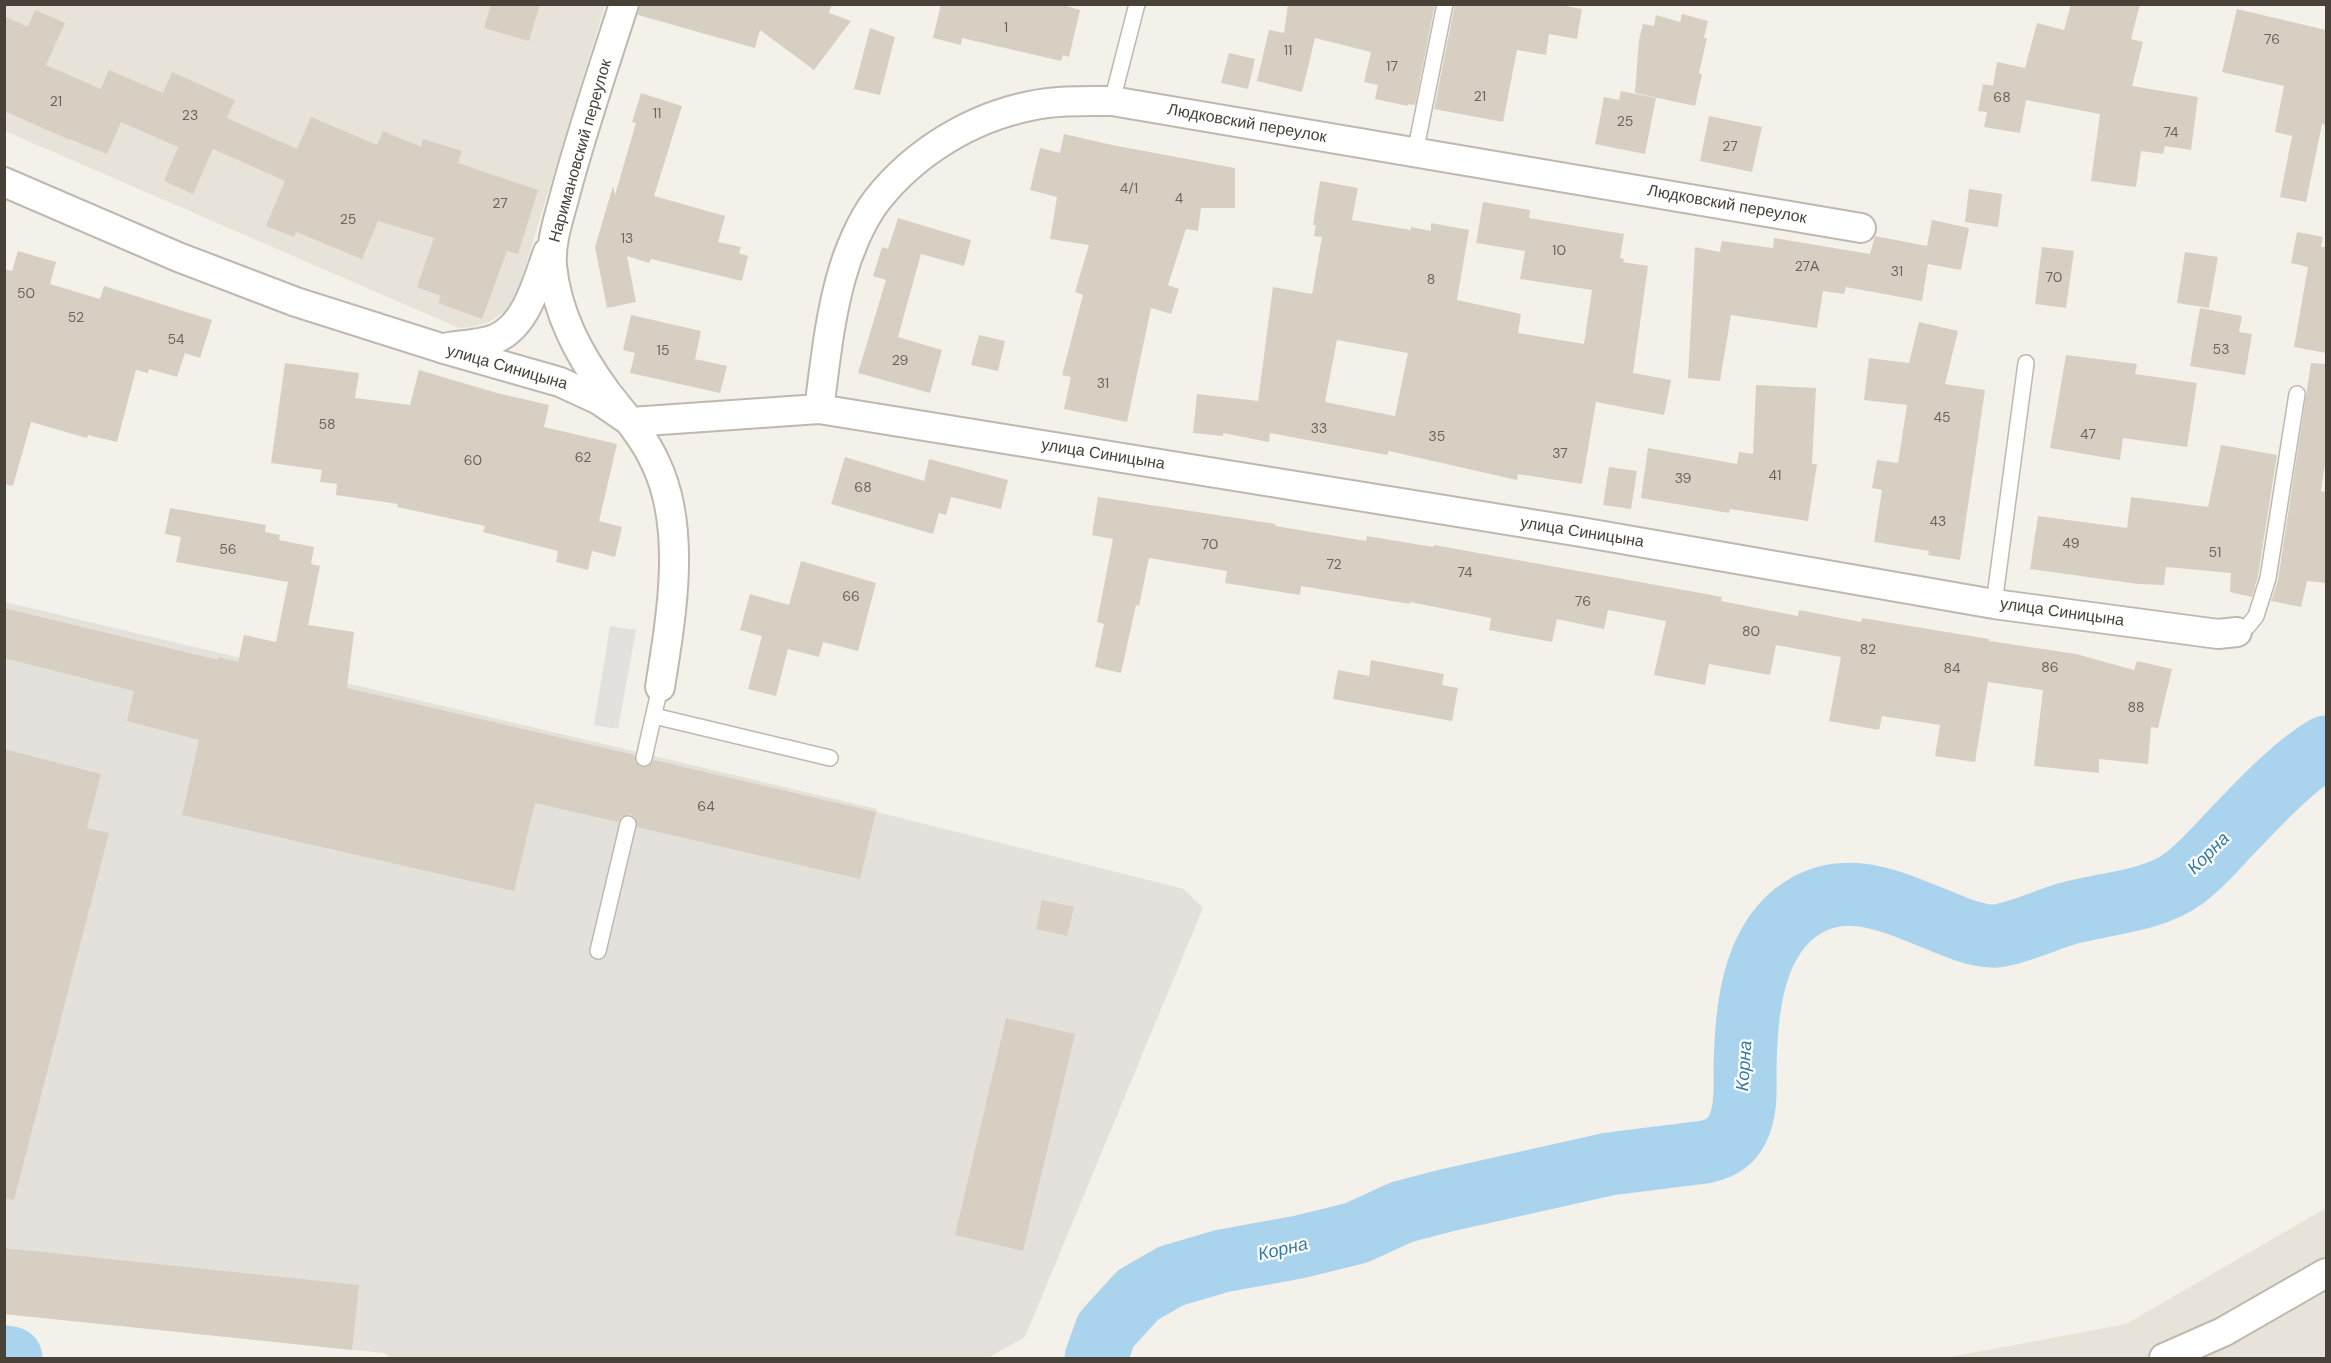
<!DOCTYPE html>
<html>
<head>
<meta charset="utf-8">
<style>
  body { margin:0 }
  #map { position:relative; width:2331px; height:1363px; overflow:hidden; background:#f4f1ea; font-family:"DM Sans",sans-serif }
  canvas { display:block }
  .frame { position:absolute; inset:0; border:6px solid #484138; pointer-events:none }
</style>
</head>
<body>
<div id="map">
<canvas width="2331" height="1363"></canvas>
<div class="frame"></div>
</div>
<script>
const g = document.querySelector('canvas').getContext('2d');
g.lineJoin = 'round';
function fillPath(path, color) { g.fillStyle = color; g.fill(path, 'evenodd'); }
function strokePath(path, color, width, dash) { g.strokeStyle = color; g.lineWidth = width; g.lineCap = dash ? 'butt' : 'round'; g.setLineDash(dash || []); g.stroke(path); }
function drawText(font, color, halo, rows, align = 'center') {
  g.font = font + ' "DM Sans",sans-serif'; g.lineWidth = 4.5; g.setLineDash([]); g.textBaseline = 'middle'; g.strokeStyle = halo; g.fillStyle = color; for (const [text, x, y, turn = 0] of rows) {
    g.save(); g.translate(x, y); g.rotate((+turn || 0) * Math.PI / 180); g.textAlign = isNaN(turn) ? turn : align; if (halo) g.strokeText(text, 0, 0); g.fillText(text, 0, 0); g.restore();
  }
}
fillPath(new Path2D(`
  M 5,5 L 605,5 L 516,297 L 505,311 L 489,322 L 473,327 L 459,328 L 5,131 Z
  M 2326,1208 L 2326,1358 L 1945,1358 L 2126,1324 Z`), '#e8e3d9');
fillPath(new Path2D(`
  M 5,602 L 877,809 L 877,812 L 1184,889 L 1203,908 L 1025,1337 L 988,1358 L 392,1358 L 384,1353 L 5,1314 Z`), '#e4e0db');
fillPath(new Path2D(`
  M 610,626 L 636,630 L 618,729 L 594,725 Z`), '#e3e1de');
strokePath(new Path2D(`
  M 4,1357 L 11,1358
  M 1096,1358 L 1106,1330 L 1138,1295 L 1171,1276 L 1222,1261 L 1299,1247 L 1356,1233 L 1402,1212 L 1448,1200 L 1609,1164 L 1705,1152 C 1719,1149 1730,1144 1737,1130 C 1747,1112 1745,1088 1745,1068 C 1746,1015 1751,948 1795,913 C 1846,873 1900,906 1953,926 C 1965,931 1984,937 1997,936 C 2021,932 2043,921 2066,914 C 2101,904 2154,901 2183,879 C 2204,864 2220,843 2238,825 C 2263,799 2295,765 2326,747`), '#aad4ed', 63);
fillPath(new Path2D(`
  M 491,4 L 540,4 L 529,41 L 484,28 Z
  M 640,4 L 832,4 L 829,13 L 851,21 L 814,70 L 760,30 L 755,48 L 638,15 Z
  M 941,4 L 1060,4 L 1080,10 L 1069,57 L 1063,55 L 1061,61 L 962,38 L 961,45 L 933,38 Z
  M 1288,4 L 1435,4 L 1415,105 L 1408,104 L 1408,106 L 1375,99 L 1378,85 L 1364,82 L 1371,52 L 1315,38 L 1302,92 L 1257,81 L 1269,30 L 1284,33 Z
  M 1455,4 L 1554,4 L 1582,9 L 1577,39 L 1549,34 L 1546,55 L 1517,50 L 1503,122 L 1434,109 Z
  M 2071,4 L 2140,4 L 2131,39 L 2143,42 L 2132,86 L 2198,97 L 2191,150 L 2165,146 L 2163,154 L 2141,151 L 2136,187 L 2091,181 L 2100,114 L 2026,100 L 2020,133 L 1984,127 L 1987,112 L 1978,111 L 1983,84 L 1993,86 L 1997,62 L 2025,68 L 2037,23 L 2064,30 Z
  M 2237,9 L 2326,30 L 2326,125 L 2322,124 L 2306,202 L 2280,197 L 2292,136 L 2275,132 L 2284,86 L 2222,72 Z
  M 35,10 L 65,23 L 46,65 L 101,89 L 109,70 L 163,93 L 172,72 L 235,100 L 227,118 L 297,149 L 311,117 L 377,145 L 383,131 L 421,147 L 423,139 L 462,151 L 458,163 L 538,190 L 518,254 L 507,251 L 482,319 L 438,303 L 441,296 L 417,287 L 434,238 L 378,221 L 362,259 L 296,232 L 294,237 L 266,226 L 285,181 L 213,149 L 193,194 L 164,181 L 178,147 L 121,122 L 107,154 L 70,139 L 70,140 L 4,111 L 4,16 L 28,27 Z
  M 1682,14 L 1708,21 L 1704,38 L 1707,38 L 1699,73 L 1702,74 L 1695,106 L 1635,93 L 1639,40 L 1643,24 L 1654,26 L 1656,15 L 1680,22 Z
  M 870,28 L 895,37 L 880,95 L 854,89 Z
  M 1229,53 L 1255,59 L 1248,89 L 1221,83 Z
  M 1621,91 L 1656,98 L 1645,154 L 1595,144 L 1604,97 L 1619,100 Z
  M 641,93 L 682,106 L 654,196 L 725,216 L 718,242 L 741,247 L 739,253 L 748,256 L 742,281 L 651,259 L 649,263 L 627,256 L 636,302 L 607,308 L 595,247 L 613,186 L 615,195 L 636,123 L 632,122 Z
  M 1709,116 L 1762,127 L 1752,172 L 1700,161 Z
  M 1064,134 L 1112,145 L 1235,168 L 1235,208 L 1201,208 L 1198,231 L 1186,229 L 1168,285 L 1179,289 L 1171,314 L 1151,308 L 1127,422 L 1064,409 L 1071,377 L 1062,375 L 1083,295 L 1075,292 L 1089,245 L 1050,239 L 1057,197 L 1030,190 L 1040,148 L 1060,153 Z
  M 1320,181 L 1358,188 L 1352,220 L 1411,230 L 1411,227 L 1431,231 L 1431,223 L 1469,230 L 1457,300 L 1521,314 L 1518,333 L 1584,344 L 1592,290 L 1520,279 L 1525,251 L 1476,243 L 1483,202 L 1530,210 L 1529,218 L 1624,234 L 1620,258 L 1624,259 L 1623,262 L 1648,266 L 1633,373 L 1671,380 L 1664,415 L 1596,402 L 1582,484 L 1518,474 L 1517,480 L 1389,451 L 1387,455 L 1270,433 L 1269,442 L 1223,433 L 1223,436 L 1193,433 L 1197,394 L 1258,401 L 1273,287 L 1312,294 L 1322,237 L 1314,236 L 1316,225 L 1313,225 ZM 1337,340 L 1408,353 L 1395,416 L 1325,402 Z
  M 1969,189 L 2002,194 L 1998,227 L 1965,222 Z
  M 898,218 L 971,240 L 964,266 L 921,254 L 898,337 L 942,350 L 930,393 L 858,373 L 886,280 L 873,276 L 882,247 L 888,249 Z
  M 1932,220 L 1969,228 L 1961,270 L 1928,264 L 1922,301 L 1846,287 L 1844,294 L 1823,291 L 1817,328 L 1731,315 L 1720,381 L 1688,378 L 1695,247 L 1720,252 L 1722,241 L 1773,248 L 1774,238 L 1870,254 L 1875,236 L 1927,246 Z
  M 2297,232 L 2323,237 L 2321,247 L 2326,247 L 2326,353 L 2294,347 L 2308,267 L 2291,263 Z
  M 2042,247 L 2074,251 L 2066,308 L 2035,304 Z
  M 18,251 L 56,262 L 50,284 L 100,299 L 104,286 L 212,320 L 200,358 L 185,353 L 177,377 L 149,369 L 148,373 L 136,370 L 117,442 L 88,435 L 87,438 L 31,422 L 13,486 L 4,484 L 4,269 L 12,271 Z
  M 2185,252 L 2218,257 L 2209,308 L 2177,303 Z
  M 2200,308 L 2242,316 L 2239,332 L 2252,334 L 2245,375 L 2190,366 Z
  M 631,315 L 701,331 L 695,359 L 727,366 L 720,393 L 630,373 L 635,353 L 623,350 Z
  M 1919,322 L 1958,331 L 1945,384 L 1985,390 L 1960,560 L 1928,555 L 1929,551 L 1874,542 L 1882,490 L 1872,488 L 1877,460 L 1898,463 L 1907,405 L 1864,400 L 1869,358 L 1909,363 Z
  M 979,335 L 1005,341 L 998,371 L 971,365 Z
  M 2066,355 L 2137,364 L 2135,374 L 2197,383 L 2187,447 L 2123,438 L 2120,460 L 2050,448 Z
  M 285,363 L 359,373 L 355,398 L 410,405 L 419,370 L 497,393 L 549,405 L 544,427 L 617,444 L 599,521 L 622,527 L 615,557 L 592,551 L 588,570 L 556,562 L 558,551 L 483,532 L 485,526 L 397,507 L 398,504 L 336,495 L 337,484 L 320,482 L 322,470 L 271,463 Z
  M 2311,363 L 2326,364 L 2326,457 L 2321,491 L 2326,492 L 2326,583 L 2307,581 L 2301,607 L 2271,601 L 2278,580 Z
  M 1756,385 L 1816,388 L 1812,464 L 1817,464 L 1808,521 L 1730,509 L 1729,513 L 1641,498 L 1648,448 L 1737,464 L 1739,452 L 1753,454 Z
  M 2221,445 L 2277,455 L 2258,576 L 2252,597 L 2230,592 L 2231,573 L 2166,567 L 2164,585 L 2138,584 L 2030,569 L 2038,516 L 2127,528 L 2131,497 L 2208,507 Z
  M 845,457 L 924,481 L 929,459 L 1008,480 L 1001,509 L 951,497 L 946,515 L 939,513 L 933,534 L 831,504 Z
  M 1609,467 L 1637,471 L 1631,509 L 1603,505 Z
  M 1098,497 L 1276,524 L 1275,526 L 1366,541 L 1367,536 L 1433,547 L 1434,545 L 1695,592 L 1722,597 L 1721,601 L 1798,616 L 1799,610 L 1861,622 L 1862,618 L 1989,639 L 1989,641 L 2076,654 L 2134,670 L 2137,661 L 2172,669 L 2158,728 L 2151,727 L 2148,764 L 2099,759 L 2099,773 L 2034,766 L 2043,690 L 1988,682 L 1975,762 L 1935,756 L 1940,725 L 1882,716 L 1879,730 L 1829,721 L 1841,657 L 1776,645 L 1770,675 L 1709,664 L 1705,685 L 1654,675 L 1666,621 L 1608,610 L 1604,629 L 1557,619 L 1552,642 L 1489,630 L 1491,618 L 1410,602 L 1410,604 L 1301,586 L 1300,595 L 1225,583 L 1227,571 L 1149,558 L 1139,606 L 1136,605 L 1121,673 L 1095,667 L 1104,624 L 1097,622 L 1113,539 L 1092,535 Z
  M 170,508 L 266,525 L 265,532 L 280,535 L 279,540 L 314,547 L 311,564 L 320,566 L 308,625 L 354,632 L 347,688 L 635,755 L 635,761 L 641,767 L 647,767 L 654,760 L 876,812 L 860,879 L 637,827 L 635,817 L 630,814 L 621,817 L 618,822 L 535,803 L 514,891 L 182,815 L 199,740 L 127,721 L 134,691 L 4,658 L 4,608 L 218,660 L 218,657 L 238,662 L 244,635 L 276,642 L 288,582 L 176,562 L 181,537 L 165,534 Z
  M 801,561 L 876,583 L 858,651 L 823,642 L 819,657 L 788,649 L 776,696 L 748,689 L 762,636 L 740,630 L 750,594 L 789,605 Z
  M 1371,660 L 1444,674 L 1442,685 L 1458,688 L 1452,721 L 1333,699 L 1338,670 L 1369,676 Z
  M 4,749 L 101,774 L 87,828 L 109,833 L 14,1200 L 4,1198 Z
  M 1042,900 L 1074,907 L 1067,936 L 1036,929 Z
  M 1006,1018 L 1075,1034 L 1023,1251 L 955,1235 Z
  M 4,1248 L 359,1285 L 352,1350 L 4,1314 Z`), '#d8cfc3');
const service = new Path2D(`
  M 1112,101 L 1137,4
  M 1415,153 L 1445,4
  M 1994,604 L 2026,363
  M 2237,632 L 2248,626 L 2256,616 L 2268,578 L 2297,394
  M 654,716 L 830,758
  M 644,758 L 660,687
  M 598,951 L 628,824`);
const minor = new Path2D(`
  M 624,4 C 604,66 583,128 566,191 C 560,215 550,241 552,266 C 557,314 579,355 607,393 C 625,416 644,437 656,464 C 687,530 671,618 660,687
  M 4,182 L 178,257 L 296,302 L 441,348 L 560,382 L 599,400 L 631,422 L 819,409 L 1581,532 L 1994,604 L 2218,634 L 2237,632
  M 449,347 C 464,345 481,344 495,339 C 527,326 537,281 548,252
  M 819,409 C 825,365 829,321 841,278 C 848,252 861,221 877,200 C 915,152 971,118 1030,106 C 1057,100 1085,101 1112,101 L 1861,228
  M 2164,1358 L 2223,1332 L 2326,1273`);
strokePath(service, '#bfb8ad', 18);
strokePath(minor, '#bfb8ad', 32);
strokePath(service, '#fff', 15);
strokePath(minor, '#fff', 28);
drawText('14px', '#6c645b', null, [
  ["1",1006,28],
  ["76",2272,40],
  ["11",1288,51],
  ["17",1392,67],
  ["21",1480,97],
  ["68",2002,98],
  ["21",56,102],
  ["11",657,114],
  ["23",190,116],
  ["25",1625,122],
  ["74",2171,133],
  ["27",1730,147],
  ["4/1",1129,189],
  ["4",1179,199],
  ["27",500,204],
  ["25",348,220],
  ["13",627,239],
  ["10",1559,251],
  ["27А",1807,267],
  ["31",1897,272],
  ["70",2054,278],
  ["8",1431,280],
  ["50",26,294],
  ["52",76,318],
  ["54",176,340],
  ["53",2221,350],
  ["15",663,351],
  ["29",900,361],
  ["31",1103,384],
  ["45",1942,418],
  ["58",327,425],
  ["33",1319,429],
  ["47",2088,435],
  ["35",1437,437],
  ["37",1560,454],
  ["62",583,458],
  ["60",473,461],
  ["41",1775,476],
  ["39",1683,479],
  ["68",863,488],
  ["43",1938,522],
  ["49",2071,544],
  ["70",1210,545],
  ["56",228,550],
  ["51",2215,553],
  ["72",1334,565],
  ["74",1465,573],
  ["66",851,597],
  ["76",1583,602],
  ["80",1751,632],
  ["82",1868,650],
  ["86",2050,668],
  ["84",1952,669],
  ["88",2136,708],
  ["64",706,807]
]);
drawText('16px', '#484138', '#fff', [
  ["Людковский переулок",1247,124,10],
  ["Наримановский переулок",581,151,-74],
  ["Людковский переулок",1727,205,10],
  ["улица Синицына",507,368,16],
  ["улица Синицына",1103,455,9],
  ["улица Синицына",1582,533,9],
  ["улица Синицына",2062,613,8]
]);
drawText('italic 18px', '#347aa7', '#fff', [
  ["Корна",2209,854,-45],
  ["Корна",1745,1066,-86],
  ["Корна",1283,1250,-13]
]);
</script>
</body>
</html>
